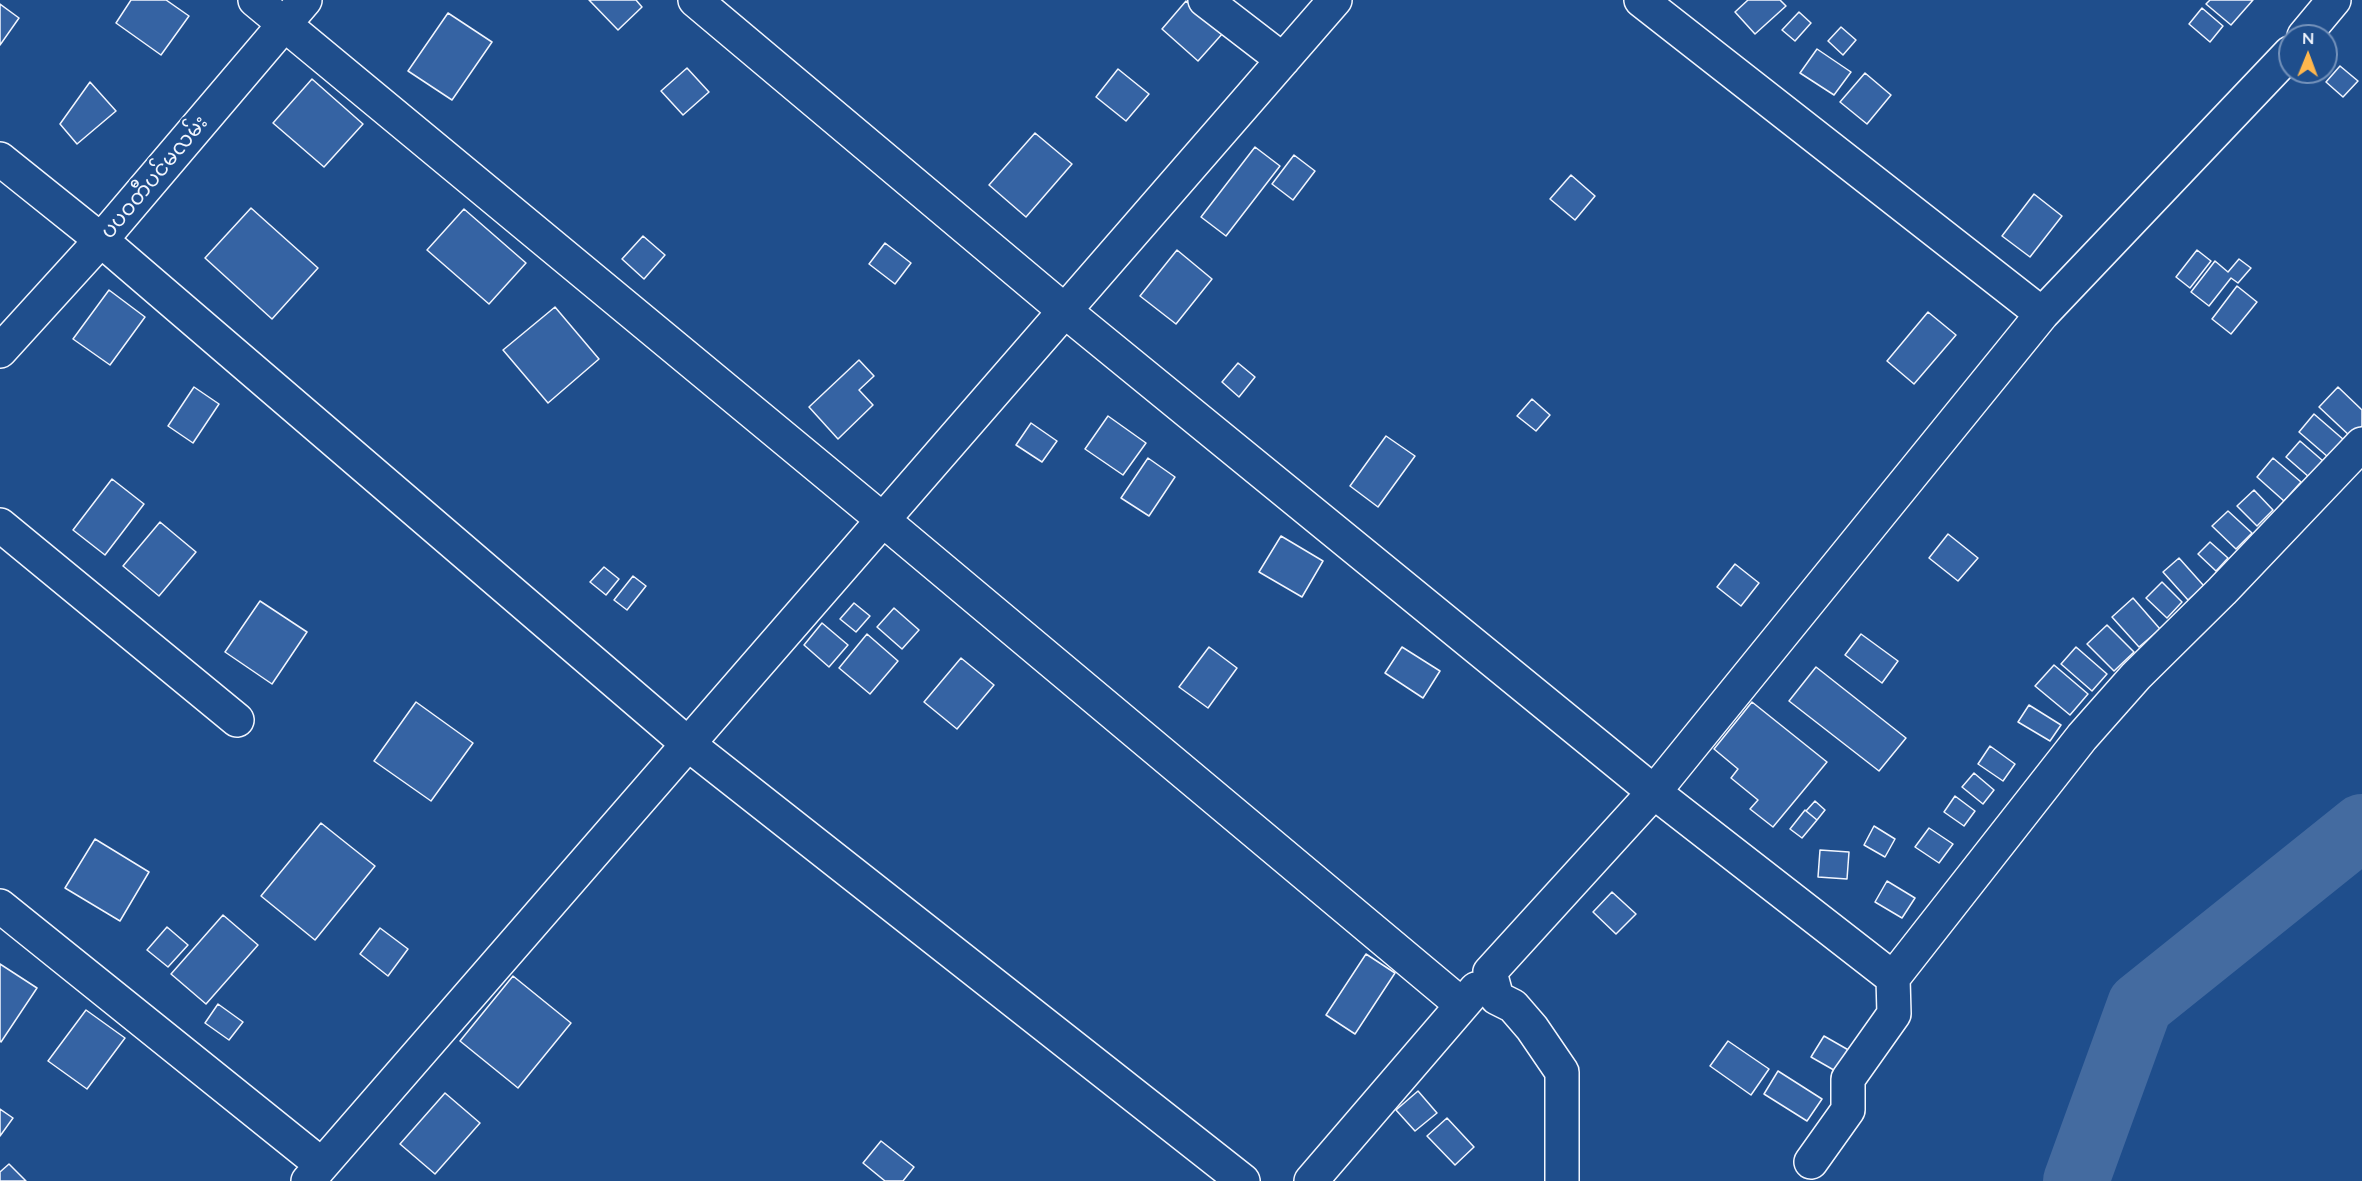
<!DOCTYPE html>
<html>
<head>
<meta charset="utf-8">
<style>
  body { margin:0 }
  #map { position:relative; width:2362px; height:1181px; overflow:hidden; background:#1f4e8c; font-family:Lato,sans-serif }
  canvas { display:block }
  .north { position:absolute; left:2278px; top:24px; width:60px; height:60px; box-sizing:border-box; background:#1f4e8c; border:2px solid #7391ba; border-radius:50%; rotate:1deg; font-size:16px; font-weight:700; line-height:24px; text-align:center; color:#f2f6ff }
  .north::after { content:''; display:block; margin:auto; width:21px; height:27px; background:#ffb74d; clip-path:polygon(50% 0,100% 100%,50% 72%,0 100%) }
</style>
</head>
<body>
<div id="map">
<canvas width="2362" height="1181"></canvas>
<div class="north">N</div>
</div>
<script>
const g = document.querySelector('canvas').getContext('2d');
g.lineJoin = 'round';
function strokePath(path, color, width, dash) { g.strokeStyle = color; g.lineWidth = width; g.lineCap = dash ? 'butt' : 'round'; g.setLineDash(dash || []); g.stroke(path); }
function fillPath(path, color) { g.fillStyle = color; g.fill(path, 'evenodd'); }
function drawText(font, color, halo, rows, align = 'center') {
  g.font = font + ' Lato,"Noto Sans Myanmar",sans-serif'; g.lineWidth = 4.5; g.setLineDash([]); g.textBaseline = 'middle'; g.strokeStyle = halo; g.fillStyle = color; for (const [text, x, y, turn = 0] of rows) {
    g.save(); g.translate(x, y); g.rotate((+turn || 0) * Math.PI / 180); g.textAlign = isNaN(turn) ? turn : align; if (halo) g.strokeText(text, 0, 0); g.fillText(text, 0, 0); g.restore();
  }
}
strokePath(new Path2D(`
  M 2076,1181 L 2140,1005 L 2362,827`), '#446ba0', 66);
const building = new Path2D(`
  M 131,0 L 166,0 L 189,16 L 161,55 L 116,23 Z
  M 589,0 L 636,0 L 642,7 L 618,30 Z
  M 1748,0 L 1780,0 L 1786,6 L 1755,34 L 1735,12 Z
  M 2210,0 L 2253,0 L 2231,25 L 2206,4 Z
  M 1186,1 L 1223,33 L 1198,61 L 1162,29 Z
  M 0,4 L 19,18 L 0,45 Z
  M 2202,8 L 2223,26 L 2210,42 L 2189,24 Z
  M 1799,12 L 1811,23 L 1795,41 L 1782,30 Z
  M 448,13 L 492,42 L 452,100 L 408,71 Z
  M 1841,27 L 1856,40 L 1843,55 L 1828,41 Z
  M 1817,49 L 1851,72 L 1834,95 L 1800,73 Z
  M 2340,66 L 2358,81 L 2343,97 L 2326,82 Z
  M 687,68 L 709,92 L 683,115 L 661,91 Z
  M 1118,69 L 1149,94 L 1126,121 L 1096,97 Z
  M 1865,73 L 1891,95 L 1867,124 L 1840,102 Z
  M 312,79 L 363,124 L 324,167 L 273,123 Z
  M 90,82 L 116,111 L 77,144 L 60,124 Z
  M 1035,133 L 1072,164 L 1026,217 L 989,185 Z
  M 1255,147 L 1280,166 L 1226,236 L 1201,217 Z
  M 1294,155 L 1315,171 L 1293,200 L 1272,184 Z
  M 1571,175 L 1595,196 L 1575,220 L 1550,199 Z
  M 2034,194 L 2062,216 L 2030,257 L 2002,236 Z
  M 251,208 L 318,268 L 272,319 L 205,258 Z
  M 464,209 L 526,263 L 489,304 L 427,250 Z
  M 643,236 L 665,255 L 644,279 L 622,259 Z
  M 885,243 L 911,263 L 895,284 L 869,264 Z
  M 1177,250 L 1212,279 L 1176,324 L 1140,296 Z
  M 2197,250 L 2211,261 L 2190,288 L 2176,277 Z
  M 2239,259 L 2251,268 L 2238,283 L 2231,278 L 2209,306 L 2191,292 L 2215,261 L 2228,272 Z
  M 2237,286 L 2257,302 L 2231,334 L 2212,319 Z
  M 109,290 L 145,317 L 110,365 L 73,339 Z
  M 555,307 L 599,359 L 548,403 L 503,350 Z
  M 1928,312 L 1956,335 L 1914,384 L 1887,361 Z
  M 859,360 L 874,376 L 859,390 L 873,405 L 838,439 L 809,407 Z
  M 1238,363 L 1255,377 L 1239,397 L 1222,382 Z
  M 194,387 L 219,404 L 193,443 L 168,426 Z
  M 2338,387 L 2362,410 L 2362,426 L 2351,437 L 2319,407 Z
  M 1532,399 L 1550,415 L 1536,431 L 1517,416 Z
  M 2314,414 L 2344,440 L 2328,457 L 2299,432 Z
  M 1108,416 L 1146,443 L 1123,475 L 1085,449 Z
  M 1031,423 L 1057,441 L 1042,462 L 1016,445 Z
  M 1386,436 L 1415,456 L 1378,507 L 1350,486 Z
  M 2300,441 L 2323,461 L 2309,477 L 2286,457 Z
  M 1148,458 L 1175,477 L 1149,516 L 1121,498 Z
  M 2273,458 L 2301,482 L 2284,501 L 2257,477 Z
  M 112,479 L 144,504 L 105,555 L 73,530 Z
  M 2254,490 L 2273,510 L 2257,526 L 2237,506 Z
  M 2228,511 L 2252,533 L 2236,549 L 2212,526 Z
  M 160,522 L 196,552 L 159,596 L 123,566 Z
  M 1948,534 L 1978,558 L 1958,581 L 1929,558 Z
  M 1281,536 L 1323,561 L 1302,597 L 1259,572 Z
  M 2210,542 L 2228,558 L 2216,571 L 2198,554 Z
  M 2179,558 L 2204,586 L 2188,600 L 2163,572 Z
  M 1735,564 L 1759,583 L 1741,606 L 1717,587 Z
  M 604,567 L 619,579 L 606,595 L 590,582 Z
  M 633,576 L 646,586 L 627,610 L 614,600 Z
  M 2162,582 L 2182,602 L 2167,618 L 2146,598 Z
  M 2133,598 L 2160,629 L 2139,647 L 2112,617 Z
  M 260,601 L 307,632 L 272,684 L 225,652 Z
  M 854,603 L 870,616 L 856,632 L 840,619 Z
  M 894,608 L 919,630 L 902,649 L 877,627 Z
  M 822,623 L 848,645 L 829,667 L 804,645 Z
  M 2107,625 L 2134,652 L 2114,671 L 2087,644 Z
  M 867,634 L 898,661 L 870,694 L 839,668 Z
  M 1861,634 L 1898,661 L 1882,683 L 1845,655 Z
  M 1209,647 L 1237,668 L 1208,708 L 1179,687 Z
  M 1402,647 L 1440,671 L 1423,698 L 1385,673 Z
  M 2076,647 L 2107,674 L 2092,691 L 2061,664 Z
  M 961,658 L 994,685 L 957,729 L 924,702 Z
  M 2054,665 L 2088,694 L 2070,715 L 2035,686 Z
  M 1816,667 L 1906,738 L 1879,771 L 1789,701 Z
  M 416,702 L 473,743 L 431,801 L 374,761 Z
  M 1752,702 L 1827,762 L 1773,827 L 1750,809 L 1758,800 L 1731,778 L 1738,769 L 1714,749 Z
  M 2029,705 L 2061,725 L 2050,741 L 2018,722 Z
  M 1990,746 L 2015,764 L 2003,781 L 1978,764 Z
  M 1974,773 L 1994,790 L 1983,804 L 1962,787 Z
  M 1955,796 L 1975,811 L 1964,826 L 1944,812 Z
  M 1815,801 L 1825,810 L 1817,820 L 1806,811 Z
  M 1805,810 L 1817,820 L 1802,838 L 1790,829 Z
  M 321,823 L 375,866 L 315,940 L 261,896 Z
  M 1874,826 L 1895,839 L 1885,857 L 1864,845 Z
  M 1929,828 L 1953,844 L 1939,863 L 1915,847 Z
  M 95,839 L 149,872 L 120,921 L 65,888 Z
  M 1820,850 L 1849,852 L 1847,879 L 1818,877 Z
  M 1887,881 L 1915,898 L 1902,918 L 1875,902 Z
  M 1612,892 L 1636,914 L 1616,934 L 1593,912 Z
  M 223,915 L 258,945 L 206,1004 L 171,974 Z
  M 167,927 L 188,945 L 168,967 L 147,950 Z
  M 380,928 L 408,949 L 388,976 L 360,954 Z
  M 1366,954 L 1395,973 L 1355,1034 L 1326,1015 Z
  M 0,964 L 37,988 L 1,1042 L 0,1041 Z
  M 513,976 L 571,1023 L 518,1088 L 460,1041 Z
  M 218,1004 L 243,1022 L 229,1040 L 205,1023 Z
  M 86,1010 L 125,1038 L 87,1089 L 48,1061 Z
  M 1824,1036 L 1852,1052 L 1839,1073 L 1811,1057 Z
  M 1728,1041 L 1769,1069 L 1751,1095 L 1710,1066 Z
  M 1778,1071 L 1822,1099 L 1807,1121 L 1764,1094 Z
  M 1418,1091 L 1437,1113 L 1415,1131 L 1396,1110 Z
  M 445,1093 L 480,1123 L 435,1174 L 400,1144 Z
  M 0,1109 L 13,1118 L 0,1136 Z
  M 1447,1118 L 1474,1147 L 1455,1165 L 1427,1136 Z
  M 881,1141 L 914,1167 L 903,1181 L 885,1181 L 863,1163 Z
  M 9,1164 L 26,1181 L 0,1181 L 0,1172 Z`);
fillPath(building, '#3563a3');
strokePath(building, '#f2f6ff', 1.5);
const street = new Path2D(`
  M 255,0 L 883,520 L 1462,1005
  M 695,0 L 1065,311 L 1654,792 L 2042,314 L 2290,53
  M 1205,0 L 1283,60
  M 1641,0 L 2042,314
  M 2304,36 L 2334,0
  M 0,159 L 101,240 L 688,744 L 1243,1181
  M 0,351 L 101,240 L 305,0
  M 0,525 L 237,720
  M 0,906 L 322,1165
  M 1811,1162 L 1848,1110 L 1848,1079 L 1894,1014 L 1893,978 L 2082,737 L 2136,676 L 2222,591 L 2362,444
  M 308,1181 L 1335,0
  M 1311,1181 L 1476,989
  M 1562,1181 L 1562,1072 L 1532,1028 L 1513,1006 L 1497,998 L 1490,972 L 1654,792 L 1893,978`);
strokePath(street, '#f2f6ff', 36);
strokePath(street, '#1f4e8c', 33);
drawText('21px', '#f2f6ff', '#1f4e8c', [
  ["ပပဝတီပင်မလမ်း",154,177,-50]
]);
</script>
</body>
</html>
